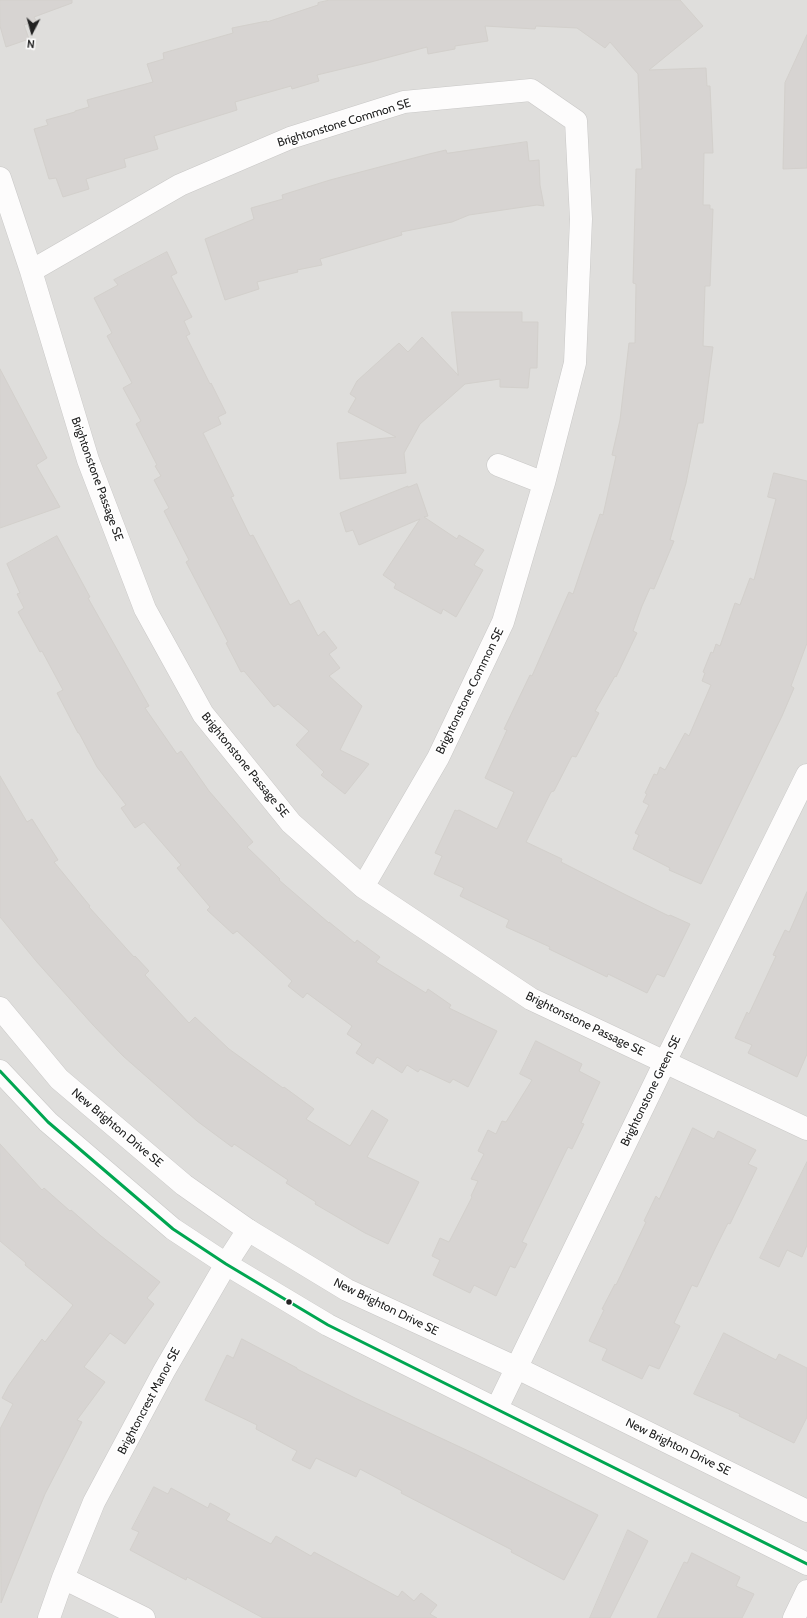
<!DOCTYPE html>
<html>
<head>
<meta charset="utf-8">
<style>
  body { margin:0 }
  #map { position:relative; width:807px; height:1618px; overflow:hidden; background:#f0eeeb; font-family:Cabin,sans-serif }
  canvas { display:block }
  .north { position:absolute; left:12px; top:12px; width:40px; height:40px; -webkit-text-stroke:3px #fff; paint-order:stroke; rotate:186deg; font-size:11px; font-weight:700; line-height:16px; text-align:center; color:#222 }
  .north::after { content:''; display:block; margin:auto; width:14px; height:18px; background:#222; clip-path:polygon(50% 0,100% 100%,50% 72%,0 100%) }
</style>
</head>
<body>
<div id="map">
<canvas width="807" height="1618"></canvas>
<div class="north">N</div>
</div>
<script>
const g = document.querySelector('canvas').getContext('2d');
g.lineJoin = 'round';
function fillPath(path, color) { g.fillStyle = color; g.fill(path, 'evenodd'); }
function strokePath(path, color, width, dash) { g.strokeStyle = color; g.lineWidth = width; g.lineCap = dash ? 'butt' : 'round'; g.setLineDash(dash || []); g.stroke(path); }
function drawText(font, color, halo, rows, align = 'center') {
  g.font = font + ' Cabin,sans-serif'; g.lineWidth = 3; g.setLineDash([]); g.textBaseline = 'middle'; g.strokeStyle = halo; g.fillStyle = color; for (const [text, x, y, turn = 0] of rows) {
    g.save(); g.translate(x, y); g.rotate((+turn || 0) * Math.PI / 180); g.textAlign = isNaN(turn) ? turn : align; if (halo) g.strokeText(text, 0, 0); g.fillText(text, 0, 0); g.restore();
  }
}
fillPath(new Path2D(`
  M 0,0 L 807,0 L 807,1618 L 0,1618 Z`), '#dfdedc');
const building = new Path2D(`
  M 0,0 L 72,0 L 72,3 L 34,17 L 36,21 L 24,25 L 29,39 L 6,47 L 0,26 Z
  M 330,0 L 680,0 L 703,26 L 649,70 L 706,68 L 707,86 L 710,86 L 713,153 L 704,153 L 703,205 L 710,205 L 710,209 L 713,209 L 710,286 L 705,286 L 703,346 L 713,347 L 703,423 L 698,423 L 686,483 L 670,540 L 674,541 L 654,589 L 650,588 L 642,606 L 633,631 L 637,633 L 616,677 L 615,676 L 595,711 L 599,713 L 576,757 L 572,756 L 554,791 L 551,792 L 526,842 L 562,859 L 561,862 L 626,895 L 669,916 L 670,915 L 690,924 L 664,977 L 657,974 L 647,993 L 608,974 L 607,977 L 549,949 L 550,947 L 506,927 L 509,920 L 460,896 L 464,888 L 434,874 L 442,856 L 435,853 L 455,810 L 457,811 L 459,810 L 497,829 L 514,792 L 485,778 L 507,730 L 504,729 L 530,675 L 532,676 L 569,592 L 573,594 L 600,514 L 603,515 L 616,456 L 612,455 L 620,420 L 629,343 L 635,343 L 636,284 L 633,283 L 636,169 L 642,169 L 638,74 L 610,42 L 605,48 L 577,28 L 536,26 L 535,29 L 485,26 L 488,41 L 455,46 L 455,49 L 428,54 L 427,47 L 371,62 L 317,75 L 319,81 L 292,89 L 291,86 L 235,102 L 237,110 L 154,136 L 158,149 L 124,159 L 126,167 L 86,179 L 89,189 L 63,197 L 56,178 L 49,179 L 34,129 L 48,125 L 46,120 L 75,112 L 75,111 L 89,107 L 87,100 L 153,82 L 147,64 L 164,59 L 163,53 L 233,33 L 232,28 L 267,21 L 267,22 L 318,5 L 318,3 Z
  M 807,35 L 807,168 L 783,169 L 785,83 Z
  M 527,142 L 529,161 L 539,160 L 540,185 L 544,206 L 537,205 L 469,215 L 452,222 L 401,232 L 402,235 L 320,259 L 322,265 L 297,270 L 298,272 L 257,282 L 259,289 L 225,300 L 205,239 L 254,219 L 251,208 L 283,199 L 282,195 L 330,180 L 429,154 L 446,150 L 447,153 Z
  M 167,252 L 177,273 L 171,276 L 192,317 L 184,321 L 190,334 L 186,336 L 210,384 L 211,383 L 226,413 L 218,417 L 221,424 L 203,433 L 234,496 L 231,497 L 250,536 L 253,535 L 290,605 L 299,600 L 318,636 L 324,631 L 337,648 L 329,654 L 340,668 L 329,676 L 362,706 L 340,750 L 369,764 L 345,794 L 321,775 L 324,772 L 296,745 L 309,731 L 278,704 L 274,707 L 244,671 L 241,672 L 226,643 L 228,642 L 186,562 L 189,560 L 164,511 L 169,508 L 154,480 L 161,476 L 155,466 L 157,465 L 136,424 L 141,421 L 123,388 L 132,383 L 107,336 L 112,333 L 94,298 L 118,285 L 114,280 Z
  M 452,312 L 522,312 L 522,322 L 538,322 L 537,368 L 530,368 L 528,388 L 500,387 L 500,379 L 465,384 L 420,424 L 404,453 L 406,473 L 340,479 L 337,443 L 396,437 L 348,412 L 356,398 L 350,394 L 357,381 L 399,343 L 408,352 L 422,337 L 458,375 Z
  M 0,369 L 47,458 L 36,465 L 60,507 L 0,528 Z
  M 774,473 L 807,481 L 807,643 L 791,686 L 794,688 L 782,716 L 701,884 L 669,870 L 670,868 L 633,849 L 639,835 L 635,833 L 649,805 L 643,802 L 647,794 L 645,793 L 654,774 L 657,775 L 660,767 L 665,770 L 685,733 L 689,736 L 711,685 L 702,681 L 705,673 L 703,672 L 711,652 L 713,653 L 716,644 L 720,646 L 735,603 L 740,605 L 750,578 L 754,580 L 776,499 L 768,497 Z
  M 417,484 L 428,516 L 424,517 L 457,539 L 459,535 L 484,550 L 474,565 L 483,570 L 456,617 L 443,609 L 441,614 L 394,588 L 396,584 L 383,575 L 420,519 L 359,545 L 353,530 L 346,532 L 340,513 L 408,486 L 408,487 Z
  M 57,536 L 90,597 L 88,598 L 149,706 L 145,708 L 177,754 L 181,751 L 209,791 L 253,842 L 247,847 L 280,879 L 279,880 L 329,923 L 329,922 L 355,943 L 357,940 L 380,957 L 376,962 L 426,993 L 428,989 L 451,1005 L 449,1008 L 497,1031 L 468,1087 L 453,1079 L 450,1083 L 420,1069 L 418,1072 L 407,1065 L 402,1073 L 377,1057 L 373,1064 L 356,1053 L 362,1044 L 347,1034 L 352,1026 L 307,993 L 303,998 L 288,986 L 292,981 L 237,931 L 233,934 L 207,910 L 210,907 L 177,868 L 181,865 L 144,822 L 135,828 L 121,808 L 126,805 L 97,767 L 79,733 L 78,733 L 57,693 L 63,690 L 42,651 L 40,652 L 18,612 L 24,608 L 17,594 L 20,593 L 7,564 Z
  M 0,776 L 27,822 L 32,819 L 58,860 L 54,862 L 90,906 L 89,907 L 134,957 L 135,956 L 149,971 L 145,975 L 189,1023 L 195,1017 L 229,1049 L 283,1088 L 284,1087 L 314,1109 L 306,1119 L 350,1146 L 372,1110 L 388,1120 L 367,1157 L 419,1182 L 388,1244 L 365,1233 L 315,1204 L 316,1202 L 286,1183 L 288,1180 L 234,1144 L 232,1147 L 197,1121 L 123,1056 L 93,1025 L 36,961 L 0,917 Z
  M 807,892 L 807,1054 L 797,1077 L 748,1053 L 752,1045 L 735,1038 L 747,1012 L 749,1014 L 776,956 L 773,955 L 785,930 L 789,932 Z
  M 536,1041 L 582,1064 L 579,1071 L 600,1082 L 581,1123 L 584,1124 L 572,1149 L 568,1147 L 522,1242 L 527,1244 L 515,1268 L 510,1266 L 496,1296 L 474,1285 L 470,1293 L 433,1275 L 440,1260 L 432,1256 L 440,1238 L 449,1242 L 472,1197 L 471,1196 L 478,1181 L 471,1179 L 484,1154 L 478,1151 L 488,1130 L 496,1134 L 502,1121 L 506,1122 L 532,1080 L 520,1074 Z
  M 693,1128 L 714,1139 L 718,1131 L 756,1150 L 748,1164 L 757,1168 L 730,1224 L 728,1223 L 715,1249 L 697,1287 L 692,1285 L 674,1323 L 680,1326 L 659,1369 L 649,1365 L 642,1379 L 602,1360 L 607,1349 L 589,1341 L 604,1310 L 602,1309 L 615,1284 L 616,1285 L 646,1222 L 644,1221 L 656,1196 L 659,1199 Z
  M 0,1144 L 42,1190 L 44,1188 L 70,1211 L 71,1210 L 101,1236 L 160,1282 L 147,1298 L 154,1304 L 125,1344 L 110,1333 L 84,1367 L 105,1382 L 77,1420 L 82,1422 L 45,1494 L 1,1603 L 0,1429 L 13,1404 L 2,1398 L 9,1385 L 42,1339 L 45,1342 L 73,1305 L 25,1265 L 26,1263 L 0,1241 Z
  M 807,1162 L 807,1245 L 802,1257 L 787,1250 L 779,1267 L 760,1258 Z
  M 724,1333 L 776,1360 L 779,1354 L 807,1368 L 807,1417 L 794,1443 L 739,1416 L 740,1414 L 694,1394 Z
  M 242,1339 L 297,1368 L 297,1369 L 355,1398 L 475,1454 L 598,1515 L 564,1580 L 511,1552 L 512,1550 L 401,1493 L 402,1491 L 360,1469 L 356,1477 L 316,1458 L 310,1469 L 292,1460 L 297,1451 L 256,1429 L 257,1425 L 205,1400 L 227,1355 L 233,1358 Z
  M 154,1487 L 168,1494 L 171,1488 L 208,1508 L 210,1503 L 230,1514 L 226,1520 L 271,1544 L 276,1536 L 311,1556 L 314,1552 L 398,1597 L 402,1591 L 414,1601 L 421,1593 L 437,1605 L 430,1614 L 437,1618 L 263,1618 L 187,1577 L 186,1580 L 130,1550 L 139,1532 L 132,1529 Z
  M 628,1530 L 648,1541 L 610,1618 L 590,1618 Z
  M 692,1553 L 740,1577 L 736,1586 L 754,1594 L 742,1618 L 657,1618 L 684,1562 L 687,1563 Z`);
fillPath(building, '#d7d4d2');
strokePath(building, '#d3d0cc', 1);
const minor = new Path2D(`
  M 0,178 L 31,271 L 88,460 L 145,609 L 203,714 L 291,823 L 363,887 L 531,999 L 807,1129
  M 31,271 L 180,185 L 290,138 L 404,102 L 531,90 L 576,121 L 581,219 L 575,363 L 544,483 L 503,622 L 438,758 L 363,887
  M 498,465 L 544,483
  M 497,1408 L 665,1062 L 807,775
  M 63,1578 L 144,1618
  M 49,1618 L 63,1578 L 94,1502 L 164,1371 L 226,1264 L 248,1230
  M 794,1618 L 807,1591`);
const tertiary = new Path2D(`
  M 0,1008 L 59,1079 L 184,1185 L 248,1230 L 347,1290 L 517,1368 L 807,1511
  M 0,1071 L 48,1122 L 173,1229 L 226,1264 L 328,1325 L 807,1564`);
strokePath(minor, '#c9c8c7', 23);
strokePath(tertiary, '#c9c8c7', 23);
strokePath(minor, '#fdfcfc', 22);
strokePath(tertiary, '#fdfcfc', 22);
strokePath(new Path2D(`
  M 0,1071 L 48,1122 L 173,1229 L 226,1264 L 328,1325 L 807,1564`), '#00a651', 3);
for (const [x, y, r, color] of [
  [289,1302,3.5,"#222"]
]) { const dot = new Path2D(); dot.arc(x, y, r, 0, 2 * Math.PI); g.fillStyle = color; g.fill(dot); strokePath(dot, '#fff', 1.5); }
drawText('12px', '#222', '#fff', [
  ["Brightonstone Common SE",344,123,-17],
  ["Brightonstone Passage SE",97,479,70],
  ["Brightonstone Common SE",470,691,-64],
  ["Brightonstone Passage SE",245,765,51],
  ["Brightonstone Passage SE",585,1024,26],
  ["Brightonstone Green SE",651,1091,-64],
  ["New Brighton Drive SE",117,1128,40],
  ["New Brighton Drive SE",386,1307,26],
  ["Brightoncrest Manor SE",149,1401,-62],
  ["New Brighton Drive SE",678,1447,26]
]);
</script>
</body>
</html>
